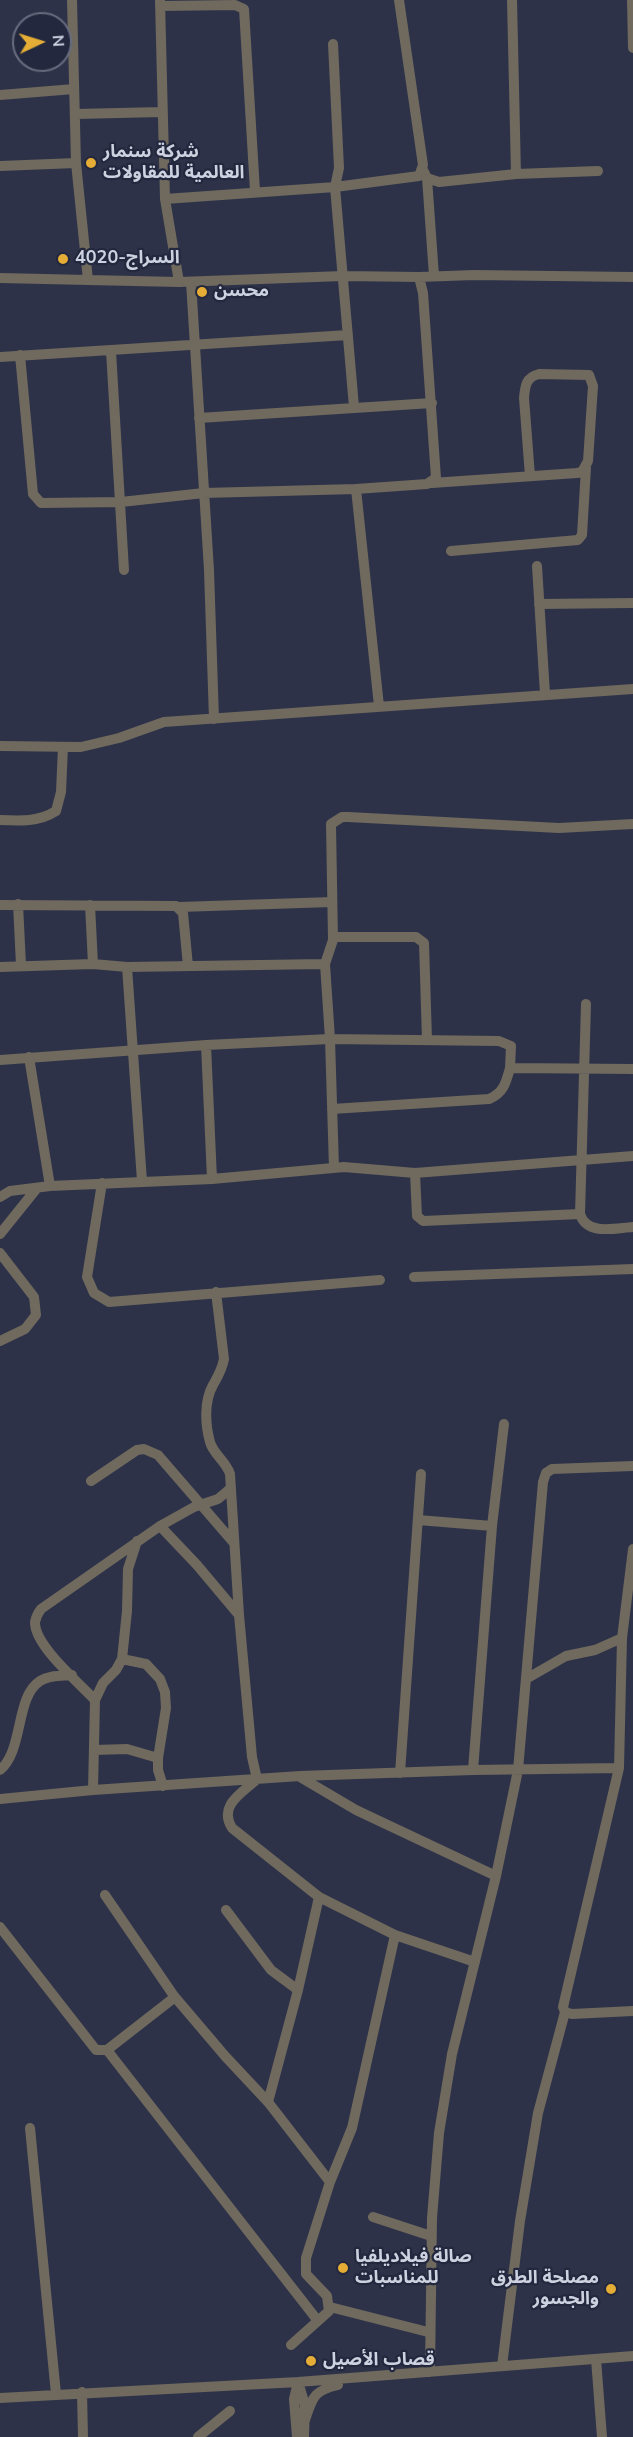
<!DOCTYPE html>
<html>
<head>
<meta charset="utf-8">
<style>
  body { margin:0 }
  #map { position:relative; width:633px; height:2437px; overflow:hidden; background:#2d3248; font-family:"Nunito Sans",sans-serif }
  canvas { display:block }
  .north { position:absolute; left:12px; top:12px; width:60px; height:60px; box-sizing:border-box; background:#23283e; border:2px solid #676c7f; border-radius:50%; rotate:86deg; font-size:16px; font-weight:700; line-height:24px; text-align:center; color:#ced2e0 }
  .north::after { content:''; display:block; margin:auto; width:21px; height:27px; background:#e5ad35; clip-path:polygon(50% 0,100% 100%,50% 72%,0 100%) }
</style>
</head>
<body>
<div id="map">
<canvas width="633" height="2437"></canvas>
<div class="north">N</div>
</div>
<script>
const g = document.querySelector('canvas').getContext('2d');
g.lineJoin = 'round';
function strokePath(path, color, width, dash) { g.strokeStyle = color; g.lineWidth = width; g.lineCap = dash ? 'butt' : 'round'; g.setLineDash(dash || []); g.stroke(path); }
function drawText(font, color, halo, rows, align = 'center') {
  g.font = font + ' "Nunito Sans","Noto Sans Arabic",sans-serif'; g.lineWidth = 4.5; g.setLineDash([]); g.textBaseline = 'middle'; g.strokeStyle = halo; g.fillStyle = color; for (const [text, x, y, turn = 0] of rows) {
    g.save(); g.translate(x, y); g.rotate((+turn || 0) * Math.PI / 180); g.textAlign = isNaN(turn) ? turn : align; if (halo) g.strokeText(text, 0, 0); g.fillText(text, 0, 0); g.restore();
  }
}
strokePath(new Path2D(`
  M 632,0 L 633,48
  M 160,6 L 235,5 L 244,9 L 255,191
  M 333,44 L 339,168 L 335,187 L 354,407
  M 0,95 L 74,89
  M 76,114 L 162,112
  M 0,166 L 76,163
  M 423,170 L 427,178 L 439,182 L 516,174 L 512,0
  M 516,174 L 598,171
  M 427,178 L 434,276
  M 165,199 L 335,187 L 419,176 L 423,165 L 399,0
  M 419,277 L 474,275 L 633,277
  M 0,278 L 88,280 L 76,163 L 72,0
  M 88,280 L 179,282
  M 191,282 L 209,570 L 214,719
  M 111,351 L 124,570
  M 20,355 L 33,494 L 41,503 L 121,502 L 204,493 L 356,489 L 427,484 L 436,478 L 423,293 L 419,277 L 343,276 L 179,282 L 165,199 L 160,0
  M 0,357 L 348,335
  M 199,418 L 432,403
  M 432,483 L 577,473 L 582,472 L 588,461 L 593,386 L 589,375 L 539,374 C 526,377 525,386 524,398 L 530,476
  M 356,489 L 379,706
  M 451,551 L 578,540 L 582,535 L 586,468
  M 537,566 L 545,694
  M 539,604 L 633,603
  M 0,746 L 81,747 L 119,738 L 164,722 L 633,689
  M 0,820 C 20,821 39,822 56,811 L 61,792 L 63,747
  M 18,904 L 21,965
  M 0,905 L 176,906 L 183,913 L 188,966
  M 90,905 L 93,964
  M 179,907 L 332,902
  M 333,937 L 416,937 L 424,943 L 427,1040
  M 0,967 L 93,964 L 127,967 L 325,964
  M 127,967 L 142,1181
  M 586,1004 L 580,1214 C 587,1236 615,1228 633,1227
  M 206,1045 L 212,1179
  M 29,1057 L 50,1186
  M 0,1060 L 206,1045 L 330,1039 L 499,1041 L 511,1046 L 510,1068 L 633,1069
  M 332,1109 L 489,1099 C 504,1093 506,1082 510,1068
  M 334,1168 L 330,1039 L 325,964 L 333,940 L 331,824 L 342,817 L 348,817 L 559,828 L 633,824
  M 415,1173 L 417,1216 L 423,1221 L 580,1214
  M 102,1183 L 87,1277 L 94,1293 L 109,1302 L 380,1280
  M 0,1197 L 10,1191 L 50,1186 L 212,1179 L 344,1167 L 415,1173 L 633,1156
  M 0,1234 L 37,1188
  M 0,1253 L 34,1297 L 36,1315 L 25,1329 L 0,1341
  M 414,1277 L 633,1269
  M 216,1292 L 224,1359 C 222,1370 218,1376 213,1385 C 204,1401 205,1424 210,1442 C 213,1454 226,1461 230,1474 L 239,1615 L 252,1757 L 257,1779 C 242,1793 218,1805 232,1828 L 319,1897 L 395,1935 L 475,1962
  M 91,1481 L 137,1450 L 144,1449 L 158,1455 L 234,1543
  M 418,1520 L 492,1526
  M 160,1526 L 197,1565 L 239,1615
  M 633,1549 L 622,1638 L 619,1768 L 563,2007 L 565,2012 L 572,2014 L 633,2011
  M 122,1659 L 146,1664 L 160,1679 L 165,1692 L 166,1708 L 158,1758 L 158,1770 L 163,1786
  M 526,1679 L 566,1656 L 595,1650 L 622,1638
  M 95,1700 C 79,1683 34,1645 35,1622 C 36,1617 38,1613 41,1609 L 160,1526 L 194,1507 L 218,1499 L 231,1488
  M 94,1750 L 127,1749 L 158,1758
  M 0,1770 C 24,1750 15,1697 40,1681 C 49,1675 61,1676 72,1675
  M 473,1770 L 492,1526 L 504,1424
  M 400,1773 L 421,1474
  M 300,1777 L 356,1810 L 496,1876
  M 93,1790 L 95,1700 L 103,1683 L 116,1670 L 122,1659 L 127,1611 L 128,1569 L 137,1541
  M 0,1799 L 93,1790 L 300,1776 L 473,1770 L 619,1768
  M 105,1895 L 174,1996 L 225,2056 L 268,2102 L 330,2182
  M 226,1910 L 271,1970 L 298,1990
  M 0,1927 L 96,2050 L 107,2050 L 175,1997
  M 107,2050 L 318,2321
  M 268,2102 L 298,1990 L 319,1897
  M 30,2128 L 56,2394
  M 373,2217 L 431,2236
  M 330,2307 L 428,2332
  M 291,2345 L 329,2311 L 327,2296 L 306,2274 L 306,2258 L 330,2182 L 352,2128 L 395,1935
  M 596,2359 L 602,2437
  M 502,2366 L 520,2221 L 538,2113 L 565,2012
  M 430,2372 L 432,2218 L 439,2133 L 452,2054 L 496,1876 L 518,1770 L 543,1482 L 546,1473 L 552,1469 L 633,1466
  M 298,2382 L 305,2405 L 304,2437
  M 82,2392 L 83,2437
  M 0,2398 L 298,2382 L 633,2356
  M 305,2420 C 313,2397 313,2391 338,2385
  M 198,2437 L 230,2411
  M 297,2437 L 294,2399 L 298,2382`), '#6f695e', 10);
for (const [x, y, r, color] of [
  [91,163,6,"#e5ad35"],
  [63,259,6,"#e5ad35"],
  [202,292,6,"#e5ad35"],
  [343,2268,6,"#e5ad35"],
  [611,2289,6,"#e5ad35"],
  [311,2361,6,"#e5ad35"]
]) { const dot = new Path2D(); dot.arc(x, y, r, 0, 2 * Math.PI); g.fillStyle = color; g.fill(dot); strokePath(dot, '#23283e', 2); }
drawText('bold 18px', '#ced2e0', '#23283e', [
  ["شركة سنمار",103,153],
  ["العالمية للمقاولات",103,174],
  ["السراج-4020",75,259],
  ["محسن",214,292],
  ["صالة فيلاديلفيا",355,2258],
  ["للمناسبات",355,2279],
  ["مصلحة الطرق",599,2279,"right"],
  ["والجسور",599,2300,"right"],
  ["قصاب الأصيل",323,2361]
], 'left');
</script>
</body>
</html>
